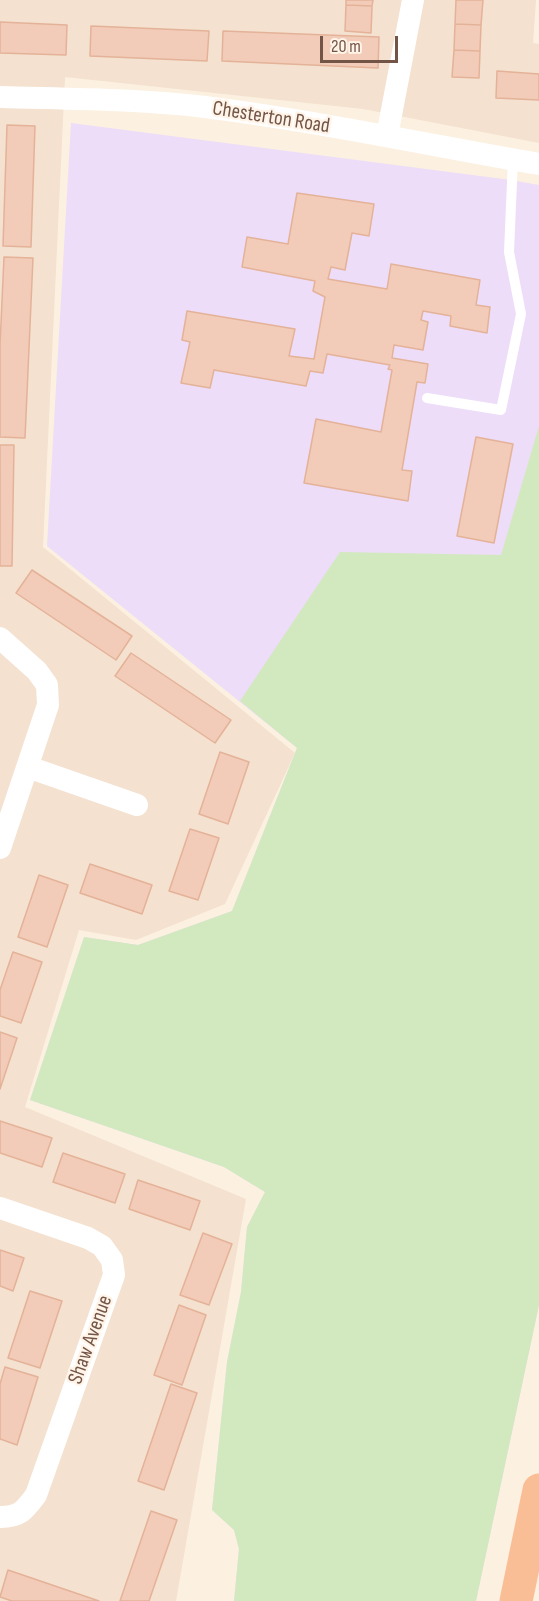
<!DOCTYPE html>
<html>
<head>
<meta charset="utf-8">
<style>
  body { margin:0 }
  #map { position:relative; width:539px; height:1601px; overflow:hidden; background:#fcf0e0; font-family:"Sofia Sans Condensed",sans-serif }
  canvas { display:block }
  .scale { position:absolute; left:320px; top:36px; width:78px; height:27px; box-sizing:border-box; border:3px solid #735548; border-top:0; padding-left:8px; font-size:18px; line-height:21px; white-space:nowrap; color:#735548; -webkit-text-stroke:4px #fff4e7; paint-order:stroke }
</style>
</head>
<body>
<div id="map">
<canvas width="539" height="1601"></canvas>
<div class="scale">20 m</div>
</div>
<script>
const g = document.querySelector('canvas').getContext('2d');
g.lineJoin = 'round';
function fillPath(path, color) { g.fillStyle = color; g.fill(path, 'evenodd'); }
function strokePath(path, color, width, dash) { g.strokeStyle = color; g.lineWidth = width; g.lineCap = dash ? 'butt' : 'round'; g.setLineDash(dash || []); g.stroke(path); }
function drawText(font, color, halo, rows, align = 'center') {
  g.font = font + ' "Sofia Sans Condensed",sans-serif'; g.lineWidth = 4.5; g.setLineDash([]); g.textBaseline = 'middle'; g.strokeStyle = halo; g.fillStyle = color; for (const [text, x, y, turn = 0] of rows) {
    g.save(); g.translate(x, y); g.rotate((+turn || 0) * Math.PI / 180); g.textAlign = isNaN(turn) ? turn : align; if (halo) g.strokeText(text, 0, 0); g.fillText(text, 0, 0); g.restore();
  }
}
fillPath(new Path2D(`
  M 0,0 L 536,0 L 533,43 L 539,44 L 539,143 L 363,109 L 65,77 L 43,547 L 295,753 L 225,904 L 136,940 L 79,930 L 25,1107 L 246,1199 L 176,1601 L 0,1601 Z`), '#f4e1cf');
fillPath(new Path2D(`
  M 71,123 L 511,180 L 539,185 L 539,1305 L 476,1601 L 234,1601 L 239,1549 L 234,1530 L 212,1510 L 227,1362 L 241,1292 L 247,1227 L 265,1192 L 224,1167 L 30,1100 L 84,937 L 138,945 L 232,911 L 297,748 L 47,546 Z`), '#edddf8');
fillPath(new Path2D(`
  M 539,426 L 539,1305 L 476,1601 L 234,1601 L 239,1549 L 234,1530 L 212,1510 L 227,1362 L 241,1292 L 247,1227 L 265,1192 L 224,1167 L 30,1100 L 84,937 L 138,945 L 232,911 L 297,748 L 240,701 L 340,552 L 501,555 Z`), '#d2e9bf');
const building = new Path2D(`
  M 346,0 L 373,0 L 372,6 L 346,5 Z
  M 456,0 L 483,0 L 481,25 L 455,24 Z
  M 346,5 L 372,6 L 371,33 L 345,31 Z
  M 0,22 L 67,25 L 66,55 L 0,53 Z
  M 455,24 L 481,25 L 480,51 L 454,50 Z
  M 91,26 L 209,31 L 207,61 L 90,56 Z
  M 223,31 L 379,37 L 378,68 L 222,61 Z
  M 454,50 L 480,51 L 479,78 L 452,77 Z
  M 497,71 L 539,74 L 539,100 L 496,98 Z
  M 7,125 L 35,126 L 31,247 L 3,246 Z
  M 297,193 L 374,204 L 369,236 L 352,233 L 345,270 L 331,267 L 328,279 L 387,289 L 391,264 L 480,280 L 476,305 L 490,307 L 487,333 L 450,326 L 451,316 L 423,311 L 421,320 L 428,322 L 423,350 L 394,345 L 392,358 L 428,364 L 425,383 L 417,382 L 402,470 L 412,471 L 408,501 L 304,483 L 316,419 L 381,432 L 392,370 L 388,369 L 390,365 L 327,354 L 323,373 L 310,371 L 306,386 L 214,370 L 210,388 L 181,383 L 190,342 L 182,340 L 187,311 L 295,329 L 289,356 L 314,359 L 325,297 L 313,291 L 315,281 L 242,267 L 247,237 L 288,244 Z
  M 4,257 L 33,258 L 25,438 L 0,437 L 0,345 Z
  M 476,437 L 513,444 L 494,543 L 457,536 Z
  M 0,445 L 14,445 L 12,566 L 0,566 Z
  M 32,570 L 132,636 L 116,660 L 16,593 Z
  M 131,653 L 231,720 L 215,743 L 115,676 Z
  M 220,752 L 249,762 L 228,824 L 199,814 Z
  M 190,829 L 219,838 L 198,900 L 169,891 Z
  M 90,864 L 152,885 L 142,914 L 80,893 Z
  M 39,875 L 68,885 L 47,947 L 18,937 Z
  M 13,952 L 42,962 L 21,1023 L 0,1016 L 0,990 Z
  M 0,1032 L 17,1038 L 0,1089 Z
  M 0,1121 L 52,1138 L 42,1167 L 0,1153 Z
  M 63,1153 L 125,1174 L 115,1203 L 53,1182 Z
  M 138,1180 L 200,1201 L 190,1230 L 129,1209 Z
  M 203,1233 L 232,1244 L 209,1305 L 180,1295 Z
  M 0,1250 L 24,1258 L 13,1291 L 0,1286 Z
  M 30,1291 L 62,1301 L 40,1368 L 8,1358 Z
  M 179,1305 L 206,1315 L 182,1385 L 154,1375 Z
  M 5,1367 L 38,1377 L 17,1445 L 0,1439 L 0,1384 Z
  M 171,1384 L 197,1393 L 164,1490 L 138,1481 Z
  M 151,1511 L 177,1520 L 149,1601 L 120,1601 Z
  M 8,1570 L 99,1601 L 12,1601 L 0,1597 Z`);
fillPath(building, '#f2ccb8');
strokePath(building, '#e4b298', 1.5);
strokePath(new Path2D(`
  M 427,398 L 501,410 L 521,314 L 509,252 L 513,159`), '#fff', 10);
strokePath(new Path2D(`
  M 0,97 C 68,99 138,99 205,107 C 317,121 428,145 539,164
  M 387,136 L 413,0
  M 0,638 L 37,671 L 47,685 L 48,705 L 0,848
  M 28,767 L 137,805
  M 0,1208 L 88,1238 L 102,1246 L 112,1260 L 114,1275 L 36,1495 C 25,1510 20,1517 0,1517`), '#fff', 22);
strokePath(new Path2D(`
  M 516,1601 L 539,1490`), '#fabe97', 33);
drawText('21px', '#735548', '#fff4e7', [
  ["Chesterton Road",271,118,9],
  ["Shaw Avenue",91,1340,-70]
]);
</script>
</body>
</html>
